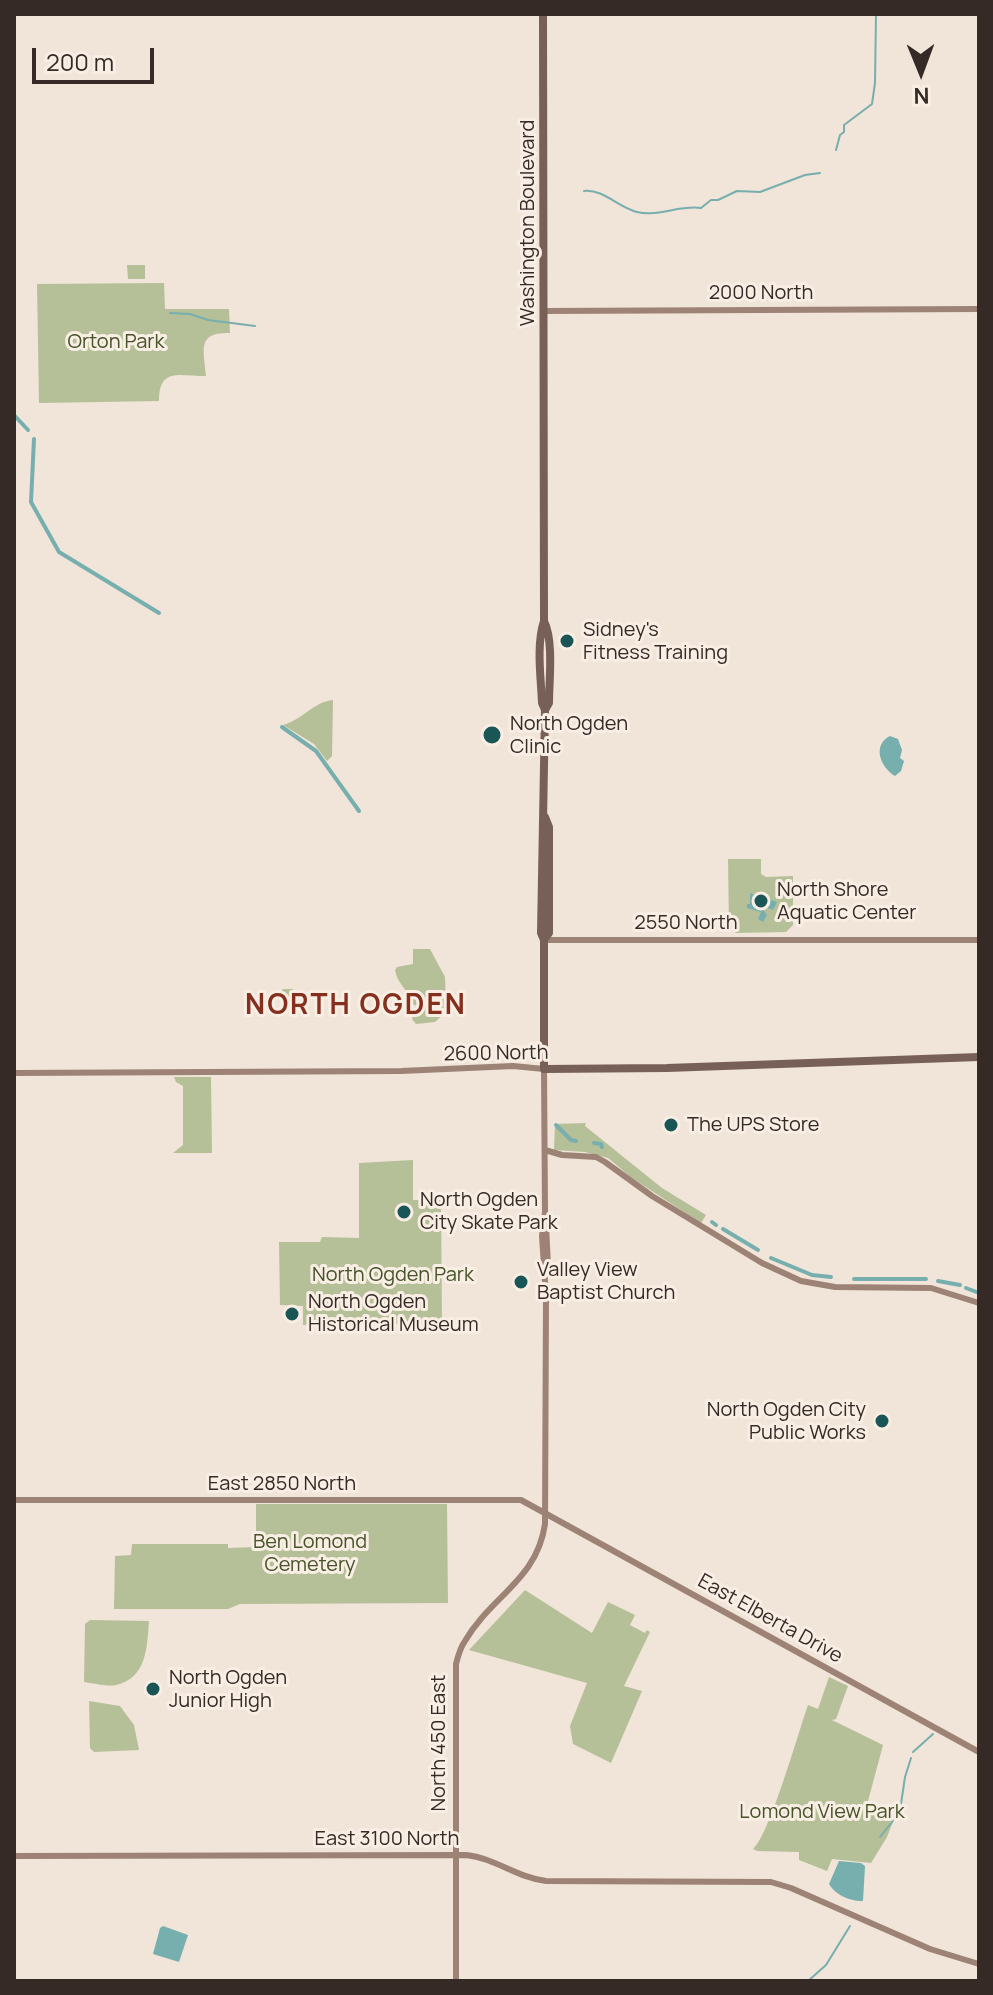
<!DOCTYPE html>
<html>
<head>
<meta charset="utf-8">
<style>
  body { margin:0 }
  #map { position:relative; width:993px; height:1995px; overflow:hidden; background:#f1e4d8; font-family:Manrope,sans-serif }
  canvas { display:block }
  .frame { position:absolute; inset:0; border:16px solid #352a26; pointer-events:none }
  .north { position:absolute; left:881px; top:32px; width:80px; height:80px; -webkit-text-stroke:6px #f9eee4; paint-order:stroke; rotate:179deg; font-size:22px; font-weight:700; line-height:32px; text-align:center; color:#352a26 }
  .north::after { content:''; display:block; margin:auto; width:28px; height:36px; background:#352a26; clip-path:polygon(50% 0,100% 100%,50% 72%,0 100%) }
  .scale { position:absolute; left:32px; top:48px; width:122px; height:36px; box-sizing:border-box; border:4px solid #352a26; border-top:0; padding-left:10px; font-size:24px; line-height:28px; white-space:nowrap; color:#352a26; -webkit-text-stroke:6px #f9eee4; paint-order:stroke }
</style>
</head>
<body>
<div id="map">
<canvas width="993" height="1995"></canvas>
<div class="frame"></div>
<div class="north">N</div>
<div class="scale">200 m</div>
</div>
<script>
const g = document.querySelector('canvas').getContext('2d');
g.lineJoin = 'round';
function fillPath(path, color) { g.fillStyle = color; g.fill(path, 'evenodd'); }
function strokePath(path, color, width, dash) { g.strokeStyle = color; g.lineWidth = width; g.lineCap = dash ? 'butt' : 'round'; g.setLineDash(dash || []); g.stroke(path); }
function drawText(font, color, halo, rows, align = 'center') {
  g.font = font + ' Manrope,sans-serif'; g.lineWidth = 6; g.setLineDash([]); g.textBaseline = 'middle'; g.strokeStyle = halo; g.fillStyle = color; for (const [text, x, y, turn = 0] of rows) {
    g.save(); g.translate(x, y); g.rotate((+turn || 0) * Math.PI / 180); g.textAlign = isNaN(turn) ? turn : align; if (halo) g.strokeText(text, 0, 0); g.fillText(text, 0, 0); g.restore();
  }
}
fillPath(new Path2D(`
  M 127,265 L 145,265 L 145,279 L 128,279 Z
  M 164,283 L 165,309 L 229,309 L 230,333 C 196,332 204,350 206,376 C 179,376 159,367 159,401 L 39,403 L 37,284 Z
  M 333,700 L 332,756 L 327,761 L 314,744 L 283,725 C 302,720 313,702 333,700 Z
  M 728,859 L 761,859 L 761,874 L 766,877 L 793,876 L 793,925 L 786,932 L 736,933 L 729,926 Z
  M 413,949 L 430,949 L 445,977 L 446,1012 L 435,1022 L 416,1024 L 412,1019 L 416,1005 L 412,1005 C 410,991 397,984 395,970 L 397,967 L 413,964 Z
  M 283,989 L 293,989 L 293,1009 L 281,1007 L 281,992 Z
  M 174,1077 L 211,1077 L 212,1153 L 173,1153 L 183,1145 L 183,1086 L 176,1082 Z
  M 586,1123 L 585,1126 L 662,1188 L 706,1215 L 701,1223 L 632,1178 L 608,1158 L 585,1152 L 554,1150 L 555,1124 Z
  M 413,1160 L 413,1200 L 441,1200 L 442,1324 L 303,1325 L 303,1306 L 280,1305 L 279,1242 L 320,1242 L 322,1237 L 359,1238 L 359,1163 Z
  M 256,1504 L 447,1504 L 448,1603 L 240,1604 L 228,1609 L 114,1609 L 115,1556 L 131,1555 L 132,1544 L 228,1544 L 228,1548 L 256,1547 Z
  M 525,1590 L 592,1633 L 608,1602 L 635,1615 L 630,1625 L 645,1633 L 647,1630 L 650,1632 L 624,1686 L 642,1691 L 611,1763 L 573,1744 L 570,1726 L 587,1683 L 469,1650 Z
  M 90,1620 L 149,1621 C 147,1647 147,1678 116,1685 C 107,1687 93,1683 84,1682 L 85,1624 Z
  M 829,1677 L 848,1686 L 836,1719 L 832,1720 L 883,1745 L 868,1801 L 896,1814 L 887,1837 L 871,1863 L 832,1859 L 827,1871 L 799,1860 L 799,1852 L 757,1851 L 753,1849 C 770,1834 798,1733 808,1705 L 818,1709 Z
  M 89,1701 L 120,1706 L 134,1725 L 139,1750 L 94,1752 L 90,1748 Z`), '#b5c098');
fillPath(new Path2D(`
  M 890,736 L 898,739 L 902,750 L 900,758 L 904,761 L 901,771 L 895,776 C 880,767 872,745 890,736 Z
  M 750,893 L 777,902 L 773,910 L 765,907 L 764,911 L 767,915 L 763,922 L 758,919 L 761,912 L 747,908 L 747,904 L 750,904 Z
  M 839,1861 L 861,1863 L 865,1866 L 863,1901 C 852,1902 835,1895 829,1884 Z
  M 163,1926 L 188,1935 L 179,1962 L 153,1954 L 160,1928 Z`), '#77afae');
strokePath(new Path2D(`
  M 836,150 L 840,135 L 844,132 L 844,125 L 872,104 L 875,83 L 876,14
  M 584,191 C 604,189 617,207 637,212 C 658,217 679,205 701,208 L 711,200 L 718,200 L 737,191 L 760,192 L 805,175 L 820,173
  M 170,313 L 190,314 L 208,320 L 255,326
  M 913,1752 L 933,1734
  M 880,1837 L 892,1822 L 901,1804 L 905,1777 L 911,1758
  M 808,1981 L 826,1965 L 850,1926`), '#77afae', 2);
strokePath(new Path2D(`
  M 14,415 L 28,430
  M 34,439 L 31,502 L 59,552 L 159,613
  M 282,727 L 316,751 L 359,811
  M 556,1125 L 571,1140 L 576,1141
  M 594,1143 L 601,1144 L 602,1147
  M 712,1222 L 716,1225
  M 723,1229 L 758,1250
  M 771,1258 L 812,1275 L 831,1277
  M 854,1279 L 926,1279
  M 938,1281 L 960,1285
  M 966,1288 L 979,1293`), '#77afae', 4);
strokePath(new Path2D(`
  M 544,311 L 979,309
  M 544,940 L 979,940
  M 14,1073 L 401,1071 L 513,1066 L 544,1069 L 545,1212 L 542,1236 L 546,1296 L 545,1524 C 537,1580 491,1596 465,1641 C 460,1648 458,1656 456,1664 L 456,1981
  M 545,1150 L 562,1155 L 596,1157 L 605,1162 L 652,1196 L 762,1263 L 801,1281 L 835,1287 L 931,1288 L 979,1303
  M 544,1273 L 548,1265 L 546,1226
  M 14,1500 L 521,1500 L 979,1752
  M 14,1856 L 466,1855 C 495,1858 518,1878 546,1881 L 771,1882 L 791,1888 L 930,1949 L 979,1964`), '#9d8276', 6);
strokePath(new Path2D(`
  M 543,14 L 544,621 C 536,645 541,678 542,703 L 545,710
  M 544,621 C 554,641 549,681 549,703 L 545,710 L 541,933 L 544,940 L 544,1069 L 667,1068 L 979,1057
  M 544,940 L 549,933 L 549,827 L 545,817`), '#776057', 8);
for (const [x, y, r, color] of [
  [567,641,8,"#1b5656"],
  [492,735,10,"#1b5656"],
  [761,901,8,"#1b5656"],
  [671,1125,8,"#1b5656"],
  [404,1212,8,"#1b5656"],
  [521,1282,8,"#1b5656"],
  [292,1314,8,"#1b5656"],
  [882,1421,8,"#1b5656"],
  [153,1689,8,"#1b5656"]
]) { const dot = new Path2D(); dot.arc(x, y, r, 0, 2 * Math.PI); g.fillStyle = color; g.fill(dot); strokePath(dot, '#f9eee4', 3); }
drawText('20px', '#352a26', '#f9eee4', [
  ["Washington Boulevard",528,223,-90],
  ["2000 North",761,293],
  ["2550 North",686,923],
  ["2600 North",496,1054,-1],
  ["East 2850 North",282,1484],
  ["East Elberta Drive",770,1619,29],
  ["North 450 East",439,1743,-90],
  ["East 3100 North",387,1839]
]);
drawText('20px', '#465329', '#f9eee4', [
  ["Orton Park",116,342],
  ["North Ogden Park",393,1275],
  ["Ben Lomond",310,1542],
  ["Cemetery",310,1565],
  ["Lomond View Park",822,1812]
]);
drawText('20px', '#352a26', '#f9eee4', [
  ["Sidney's",583,630],
  ["Fitness Training",583,653],
  ["North Ogden",510,724],
  ["Clinic",510,747],
  ["North Shore",777,890],
  ["Aquatic Center",777,913],
  ["The UPS Store",687,1125],
  ["North Ogden",420,1200],
  ["City Skate Park",420,1223],
  ["Valley View",537,1270],
  ["Baptist Church",537,1293],
  ["North Ogden",308,1302],
  ["Historical Museum",308,1325],
  ["North Ogden City",866,1410,"right"],
  ["Public Works",866,1433,"right"],
  ["North Ogden",169,1678],
  ["Junior High",169,1701]
], 'left');
g.letterSpacing = '2px';
drawText('bold 28px', '#85301e', '#f9eee4', [
  ["NORTH OGDEN",356,1006]
]);
g.letterSpacing = '0px';
</script>
</body>
</html>
